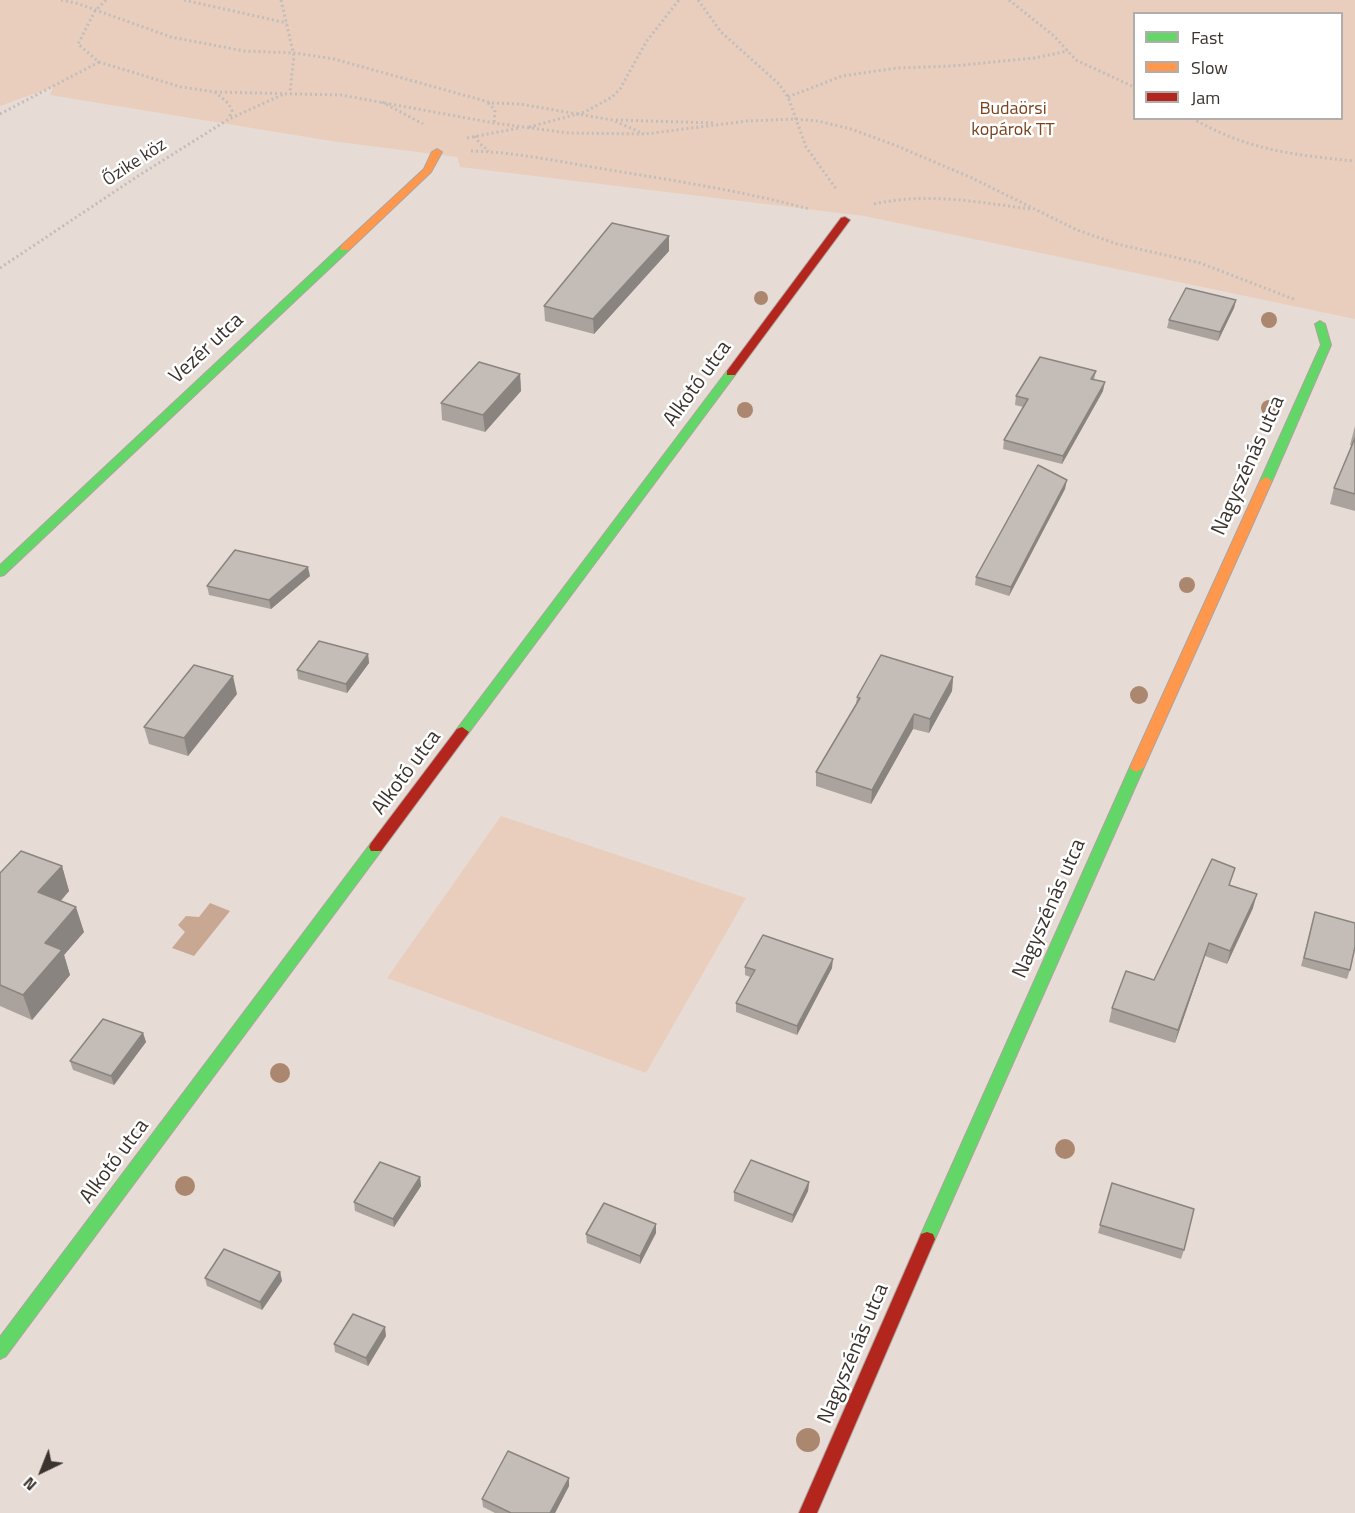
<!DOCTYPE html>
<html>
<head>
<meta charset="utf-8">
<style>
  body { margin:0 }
  #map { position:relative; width:1355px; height:1513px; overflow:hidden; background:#e7dcd5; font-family:"Titillium Web",sans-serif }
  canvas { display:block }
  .legend { position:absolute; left:1133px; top:12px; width:210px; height:108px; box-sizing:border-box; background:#fff; border:2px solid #b1adab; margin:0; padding:8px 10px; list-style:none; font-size:18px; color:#3b332e }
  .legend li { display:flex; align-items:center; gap:12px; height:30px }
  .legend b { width:30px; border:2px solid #b1adab }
  .north { position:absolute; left:12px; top:1441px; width:60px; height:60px; -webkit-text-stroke:4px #fff; paint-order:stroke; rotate:223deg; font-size:16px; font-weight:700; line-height:24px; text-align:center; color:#3b332e }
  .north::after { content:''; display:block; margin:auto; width:21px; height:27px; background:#3b332e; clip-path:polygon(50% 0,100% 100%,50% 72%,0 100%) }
</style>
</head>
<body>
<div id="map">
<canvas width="1355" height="1513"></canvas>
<ul class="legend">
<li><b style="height:8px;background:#63d668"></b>Fast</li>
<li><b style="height:8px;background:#ff974d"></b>Slow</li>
<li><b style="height:8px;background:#b3261e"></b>Jam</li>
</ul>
<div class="north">N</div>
</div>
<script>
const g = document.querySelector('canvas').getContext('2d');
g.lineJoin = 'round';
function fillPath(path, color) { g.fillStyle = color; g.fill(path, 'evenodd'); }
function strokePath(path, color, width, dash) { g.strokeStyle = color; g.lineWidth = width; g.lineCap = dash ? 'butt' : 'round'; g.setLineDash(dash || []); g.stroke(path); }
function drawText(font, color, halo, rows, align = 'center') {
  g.font = font + ' "Titillium Web",sans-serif'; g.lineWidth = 5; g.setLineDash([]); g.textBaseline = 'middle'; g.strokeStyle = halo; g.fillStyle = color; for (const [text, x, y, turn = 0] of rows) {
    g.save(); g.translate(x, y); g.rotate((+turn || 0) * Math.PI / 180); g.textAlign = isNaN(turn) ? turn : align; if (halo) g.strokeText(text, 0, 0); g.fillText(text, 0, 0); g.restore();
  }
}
fillPath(new Path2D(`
  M 0,0 L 1355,0 L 1355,319 L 864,216 L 460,167 L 457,157 L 331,141 L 50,95 L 53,87 L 0,106 ZM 1134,14 L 1342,14 L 1342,118 L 1134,118 Z
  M 501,816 L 746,898 L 646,1073 L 387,978 Z`), '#e9cebd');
fillPath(new Path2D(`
  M 210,903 L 230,911 L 194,956 L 172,948 L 185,932 L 178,925 L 186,916 L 199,917 Z`), '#c8a793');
const fast = new Path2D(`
  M 345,245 L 350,248 L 349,250 L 4,575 L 0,576 L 0,565 L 341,246 Z
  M 1320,321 L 1325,324 L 1331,345 L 1272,481 L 1266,485 L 1262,484 L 1260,481 L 1321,345 L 1315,324 Z
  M 731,370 L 735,371 L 735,375 L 467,735 L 457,735 L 455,732 L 457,729 L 727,371 Z
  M 1137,762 L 1144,767 L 935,1239 L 933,1244 L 927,1246 L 921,1244 L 919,1239 L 1130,767 Z
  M 376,842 L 381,843 L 383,847 L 381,851 L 6,1356 L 0,1359 L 0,1337 L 371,843 Z`);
const slow = new Path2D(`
  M 437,149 L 442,152 L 431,172 L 349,250 L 341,250 L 341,246 L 424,169 L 432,152 Z
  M 1266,477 L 1272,481 L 1144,767 L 1137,772 L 1132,770 L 1130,767 L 1260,481 Z`);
const jam = new Path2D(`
  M 845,217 L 850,220 L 735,375 L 727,375 L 727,371 L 841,218 Z
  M 462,727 L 469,732 L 467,735 L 381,851 L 371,851 L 369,847 L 371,843 L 457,729 Z
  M 927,1232 L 933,1234 L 935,1239 L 817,1513 L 799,1513 L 919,1239 L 921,1234 Z`);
strokePath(fast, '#ada49f', 2);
strokePath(slow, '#ada49f', 2);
strokePath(jam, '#ada49f', 2);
strokePath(new Path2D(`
  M 61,0 L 76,3 L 171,37 L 244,51 L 295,53 L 334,59 L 492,103 L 520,104 L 612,120 L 644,134
  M 106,0 L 95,11 L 78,44 L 99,62 L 181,87 L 215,92 L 229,104 L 232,111 L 229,118
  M 184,0 L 287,23
  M 281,0 L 294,56 L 290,92
  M 698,0 L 721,32 L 779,84 L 788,97 L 806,147 L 837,190
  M 1009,0 L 1054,36 L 1076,60 L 1134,87
  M 215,92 L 341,95 L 494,123 L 569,133 L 645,134 L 747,121 L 795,119 L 818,121 L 851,129 L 897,146 L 972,178 L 1077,230 L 1117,244 L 1200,263 L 1296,300
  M 788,97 L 842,76 L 897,68 L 952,66 L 1034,58 L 1068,51
  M 382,102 L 423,124
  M 488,103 L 495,110 L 494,123
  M 0,114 L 99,62
  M 1192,118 C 1246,150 1294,155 1355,161
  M 616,120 L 716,123
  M 529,127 L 585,112 L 612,97 L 620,89 L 646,42 L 679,0
  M 475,136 L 479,143 L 489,151
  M 467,138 L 519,128
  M 471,151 C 514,152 556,161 598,168 C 669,180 739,190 809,209
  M 874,204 C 927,192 977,202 1030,209
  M 0,268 L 138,176 L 229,119 L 284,94`), '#c2bdbb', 3, [2, 3]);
fillPath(fast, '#63d668');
fillPath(slow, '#ff974d');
fillPath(jam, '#b3261e');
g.fillStyle = '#ac876f';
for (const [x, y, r] of [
  [761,298,7],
  [1269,320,8],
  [1269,408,8],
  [745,410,8],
  [1187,585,8],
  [1139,695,9],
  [280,1073,10],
  [1065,1149,10],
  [185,1186,10],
  [808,1440,12]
]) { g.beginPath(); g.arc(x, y, r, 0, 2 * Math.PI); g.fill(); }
fillPath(new Path2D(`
  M 669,251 L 594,334 L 545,321 L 544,306 Z
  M 1236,300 L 1234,308 L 1218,341 L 1167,328 L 1169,320 Z
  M 1096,371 L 1094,380 L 1103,391 L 1062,464 L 1003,449 L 1004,440 L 1023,407 L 1015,405 L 1016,396 Z
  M 520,374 L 521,391 L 485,432 L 442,420 L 441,403 Z
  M 1355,426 L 1355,511 L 1330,504 L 1334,488 L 1352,446 L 1350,445 Z
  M 1065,489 L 1009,596 L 975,585 L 976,577 Z
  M 310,576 L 271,609 L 209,595 L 207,586 Z
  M 368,654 L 369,663 L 347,693 L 298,679 L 297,670 Z
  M 953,677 L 952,691 L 929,733 L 913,729 L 871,804 L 816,786 L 816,772 L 856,704 L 857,697 Z
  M 237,694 L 188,756 L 149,744 L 144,727 Z
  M 62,866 L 69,891 L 61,901 L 84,932 L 64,955 L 70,975 L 32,1020 L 0,1006 L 0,873 Z
  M 1230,885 L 1253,908 L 1227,964 L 1205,956 L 1175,1043 L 1109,1022 L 1112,1008 L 1154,980 Z
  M 1315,912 L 1350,970 L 1347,979 L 1301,966 Z
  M 745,967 L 832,968 L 797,1035 L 736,1012 L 736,1003 L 750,977 L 745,975 Z
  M 143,1033 L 146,1042 L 114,1085 L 73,1070 L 70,1061 Z
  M 420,1177 L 421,1186 L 394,1227 L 355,1211 L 354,1202 Z
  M 809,1182 L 808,1191 L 792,1223 L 734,1201 L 734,1192 Z
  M 1112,1183 L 1184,1250 L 1181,1259 L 1098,1233 Z
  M 656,1224 L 656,1233 L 640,1264 L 587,1243 L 586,1234 Z
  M 280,1272 L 282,1281 L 262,1310 L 207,1286 L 205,1278 Z
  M 386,1336 L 368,1366 L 335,1352 L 334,1344 Z
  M 569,1486 L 555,1513 L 495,1513 L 483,1507 L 482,1499 Z`), '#a9a29d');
fillPath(new Path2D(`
  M 669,236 L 669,251 L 594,334 L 593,319 Z
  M 1236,300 L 1234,308 L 1218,341 L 1220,332 Z
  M 520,374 L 521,391 L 485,432 L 483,415 Z
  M 1105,382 L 1103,391 L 1062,464 L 1063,456 Z
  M 1067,480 L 1065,489 L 1009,596 L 1011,587 Z
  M 308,567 L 310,576 L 271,609 L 269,600 Z
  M 368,654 L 369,663 L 347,693 L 346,684 Z
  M 233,676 L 237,694 L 188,756 L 184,738 Z
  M 953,677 L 952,691 L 929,733 L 930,719 Z
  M 914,714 L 913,729 L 871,804 L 872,790 Z
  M 62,866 L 69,891 L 46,917 L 38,892 Z
  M 1257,894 L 1253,908 L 1227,964 L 1230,951 Z
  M 76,907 L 84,932 L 64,955 L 70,975 L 32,1020 L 23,995 L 45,943 Z
  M 1209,943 L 1205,956 L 1175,1043 L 1178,1030 Z
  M 833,959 L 832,968 L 797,1035 L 797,1026 Z
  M 143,1033 L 146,1042 L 114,1085 L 111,1076 Z
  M 420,1177 L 421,1186 L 394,1227 L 393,1219 Z
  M 809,1182 L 808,1191 L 792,1223 L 793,1215 Z
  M 656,1224 L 656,1233 L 640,1264 L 640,1256 Z
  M 280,1272 L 282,1281 L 262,1310 L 260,1302 Z
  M 385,1327 L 386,1336 L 368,1366 L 366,1358 Z
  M 569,1478 L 569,1486 L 555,1513 L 550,1513 Z`), '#89847f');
const building = new Path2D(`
  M 612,223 L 669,236 L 593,319 L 544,306 Z
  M 1186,288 L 1236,300 L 1220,332 L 1169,320 Z
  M 1040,357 L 1096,371 L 1091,379 L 1105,382 L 1063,456 L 1004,440 L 1028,399 L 1016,396 Z
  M 479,362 L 520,374 L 483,415 L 441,403 Z
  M 1355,438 L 1355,494 L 1334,488 Z
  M 1038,465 L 1067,480 L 1011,587 L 976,577 Z
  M 235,550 L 308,567 L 269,600 L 207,586 Z
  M 319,641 L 368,654 L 346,684 L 297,670 Z
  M 881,655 L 953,677 L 930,719 L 914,714 L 872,790 L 816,772 L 860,698 L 857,697 Z
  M 194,665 L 233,676 L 184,738 L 144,727 Z
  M 21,851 L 62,866 L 38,892 L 76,907 L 45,943 L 62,950 L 23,995 L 0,985 L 0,873 Z
  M 1212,859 L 1235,868 L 1229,885 L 1257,894 L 1230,951 L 1209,943 L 1178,1030 L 1112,1008 L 1126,971 L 1154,980 Z
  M 1315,912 L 1355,923 L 1355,947 L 1350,970 L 1304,958 Z
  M 763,935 L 833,959 L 797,1026 L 736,1003 L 755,970 L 745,967 Z
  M 103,1019 L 143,1033 L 111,1076 L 70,1061 Z
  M 751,1160 L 809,1182 L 793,1215 L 734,1192 Z
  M 380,1162 L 420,1177 L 393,1219 L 354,1202 Z
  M 1112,1183 L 1194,1209 L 1184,1250 L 1100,1225 Z
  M 604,1203 L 656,1224 L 640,1256 L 586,1234 Z
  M 224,1249 L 280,1272 L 260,1302 L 205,1278 Z
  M 353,1314 L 385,1327 L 366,1358 L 334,1344 Z
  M 508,1451 L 569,1478 L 550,1513 L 511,1513 L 482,1499 Z`);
fillPath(building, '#c4bcb6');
strokePath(building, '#89847f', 1.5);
drawText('18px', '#7b421c', '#fff', [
  ["Budaörsi",1013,110],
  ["kopárok TT",1013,131]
]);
drawText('18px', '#3b332e', '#fff', [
  ["Őzike köz",135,163,-33]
]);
drawText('21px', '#3b332e', '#fff', [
  ["Vezér utca",207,349,-43],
  ["Alkotó utca",698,384,-54],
  ["Nagyszénás utca",1249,466,-66],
  ["Alkotó utca",407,773,-53],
  ["Nagyszénás utca",1050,909,-66],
  ["Alkotó utca",115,1162,-53],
  ["Nagyszénás utca",854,1354,-67]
]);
</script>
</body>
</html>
